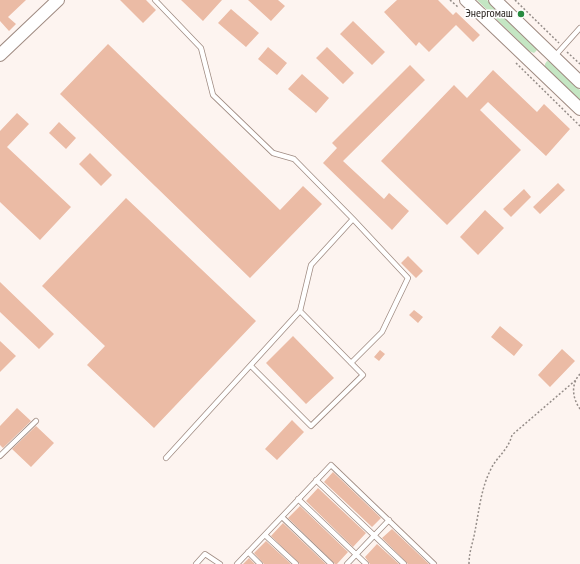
<!DOCTYPE html>
<html>
<head>
<meta charset="utf-8">
<style>
  body { margin:0 }
  canvas { display:block; background:#fdf4f0 }
</style>
</head>
<body>
<canvas width="580" height="564"></canvas>
<script>
const g = document.querySelector('canvas').getContext('2d');
g.lineJoin = 'round';
function fillPath(path, color) { g.fillStyle = color; g.fill(path, 'evenodd'); }
function strokePath(path, color, width, dash) { g.strokeStyle = color; g.lineWidth = width; g.lineCap = dash ? 'butt' : 'round'; g.setLineDash(dash || []); g.stroke(path); }
function drawText(font, color, halo, rows, align = 'center') {
  g.font = font + ' "PT Sans Narrow",sans-serif'; g.lineWidth = 3; g.setLineDash([]); g.textBaseline = 'middle'; g.strokeStyle = halo; g.fillStyle = color; for (const [text, x, y, turn = 0] of rows) {
    g.save(); g.translate(x, y); g.rotate((+turn || 0) * Math.PI / 180); g.textAlign = isNaN(turn) ? turn : align; if (halo) g.strokeText(text, 0, 0); g.fillText(text, 0, 0); g.restore();
  }
}
fillPath(new Path2D(`
  M 477,0 L 487,0 L 536,48 L 537,50 L 534,53 L 529,51 Z
  M 547,61 L 551,62 L 580,90 L 580,101 L 545,67 L 545,64 Z`), '#c4e6c3');
fillPath(new Path2D(`
  M 0,0 L 26,0 L 8,17 L 16,24 L 9,31 L 0,21 Z
  M 120,0 L 146,0 L 156,10 L 143,23 Z
  M 181,0 L 222,0 L 203,21 Z
  M 248,0 L 278,0 L 285,6 L 271,21 Z
  M 397,0 L 438,0 L 453,15 L 456,12 L 480,35 L 473,42 L 456,25 L 429,52 L 419,42 L 416,46 L 384,12 Z
  M 231,9 L 259,33 L 246,47 L 218,23 Z
  M 353,21 L 385,52 L 372,65 L 340,34 Z
  M 108,44 L 280,210 L 303,186 L 322,204 L 250,278 L 60,94 Z
  M 268,47 L 287,63 L 277,75 L 258,59 Z
  M 327,47 L 354,73 L 343,84 L 316,58 Z
  M 410,65 L 425,80 L 343,161 L 384,199 L 389,193 L 409,211 L 392,230 L 323,163 L 337,148 L 332,143 Z
  M 493,70 L 537,112 L 544,104 L 570,129 L 546,156 L 488,102 L 480,110 L 521,150 L 447,225 L 381,161 L 454,85 L 467,98 Z
  M 302,74 L 329,98 L 316,113 L 288,89 Z
  M 17,113 L 29,124 L 7,147 L 71,207 L 40,240 L 0,202 L 0,131 Z
  M 59,122 L 76,138 L 66,149 L 49,133 Z
  M 90,153 L 112,175 L 101,186 L 79,164 Z
  M 558,183 L 565,190 L 540,214 L 533,207 Z
  M 524,189 L 531,197 L 511,217 L 503,209 Z
  M 126,198 L 256,321 L 154,428 L 87,365 L 105,346 L 42,286 Z
  M 485,210 L 504,228 L 478,255 L 460,237 Z
  M 408,256 L 423,271 L 416,278 L 401,263 Z
  M 0,282 L 54,334 L 39,349 L 0,312 Z
  M 414,310 L 423,317 L 418,323 L 409,315 Z
  M 500,326 L 523,345 L 514,356 L 491,337 Z
  M 293,336 L 334,378 L 306,404 L 266,363 Z
  M 0,341 L 16,356 L 0,372 Z
  M 562,349 L 575,361 L 550,387 L 538,375 Z
  M 380,350 L 385,354 L 379,361 L 374,357 Z
  M 17,408 L 31,421 L 3,448 L 0,445 L 0,426 Z
  M 292,420 L 304,432 L 277,460 L 265,449 Z
  M 36,426 L 54,443 L 31,467 L 12,449 Z
  M 333,472 L 381,518 L 372,527 L 324,482 Z
  M 318,488 L 366,533 L 353,547 L 306,501 Z
  M 300,506 L 348,552 L 337,564 L 335,564 L 288,518 Z
  M 283,523 L 326,564 L 300,564 L 271,536 Z
  M 392,529 L 429,564 L 408,564 L 382,538 Z
  M 266,541 L 291,564 L 264,564 L 254,553 Z
  M 377,544 L 399,564 L 370,564 L 365,557 Z
  M 249,558 L 255,564 L 243,564 Z`), '#ebbba5');
const service = new Path2D(`
  M 155,0 L 201,48 L 213,95 L 273,153 L 294,159 L 353,219 L 311,265 L 300,311 L 166,458
  M 554,57 L 580,28
  M 351,363 L 382,332 L 408,278 L 353,219
  M 251,366 L 311,426 L 363,375 L 300,311
  M 0,456 L 36,421
  M 316,480 L 404,564
  M 298,499 L 366,564
  M 282,517 L 331,564
  M 265,535 L 296,564
  M 248,552 L 260,564
  M 196,564 L 205,554 L 220,564
  M 237,564 L 331,465 L 434,564
  M 347,564 L 389,520`);
const tertiary = new Path2D(`
  M 466,0 L 580,109
  M 495,0 L 580,82
  M 0,55 L 58,0`);
strokePath(service, '#9f8b82', 6);
strokePath(tertiary, '#9f8b82', 14);
strokePath(new Path2D(`
  M 450,0 L 458,7
  M 515,0 L 559,43
  M 567,52 L 580,64
  M 516,63 L 580,126
  M 580,374 C 570,385 573,399 580,409
  M 469,564 C 469,551 473,543 475,531 C 479,511 481,489 490,471 C 496,457 508,451 512,435 L 577,379`), '#958d89', 1.5, [2, 2]);
strokePath(service, '#fff', 4.5);
strokePath(tertiary, '#fff', 12);
for (const [x, y, r, color] of [
  [521,14,4,"#278b40"]
]) { const dot = new Path2D(); dot.arc(x, y, r, 0, 2 * Math.PI); g.fillStyle = color; g.fill(dot); strokePath(dot, '#fff', 1.5); }
drawText('12px', '#231c18', '#fff', [
  ["Энергомаш",513,14]
], 'right');
</script>
</body>
</html>
